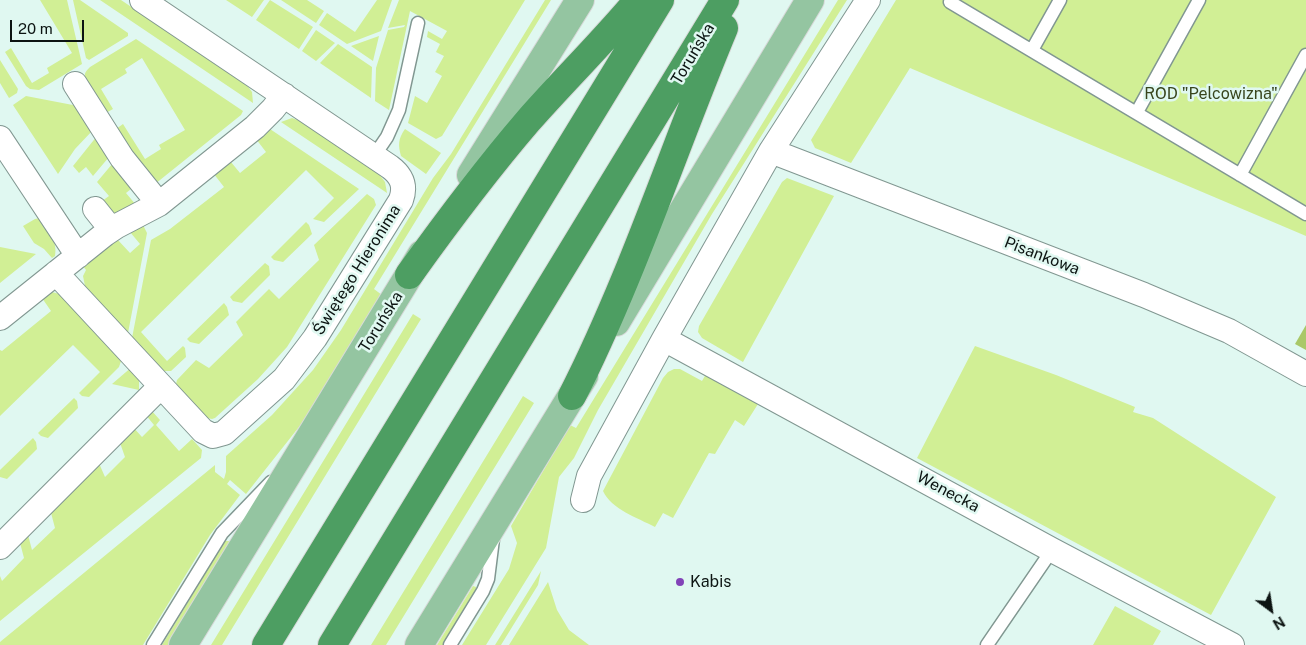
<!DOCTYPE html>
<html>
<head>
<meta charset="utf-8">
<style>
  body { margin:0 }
  #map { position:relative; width:1306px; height:645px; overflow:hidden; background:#e0f8f1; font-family:"Public Sans",sans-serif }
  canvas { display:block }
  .north { position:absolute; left:1246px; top:585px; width:50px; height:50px; -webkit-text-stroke:4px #e0f8f1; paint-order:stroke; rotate:149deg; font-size:14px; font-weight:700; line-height:20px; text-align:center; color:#0c1412 }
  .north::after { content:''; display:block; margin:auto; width:18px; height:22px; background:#0c1412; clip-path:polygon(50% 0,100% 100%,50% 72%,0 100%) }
  .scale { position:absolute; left:10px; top:20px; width:74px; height:22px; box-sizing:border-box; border:2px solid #0c1412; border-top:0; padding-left:6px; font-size:15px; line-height:18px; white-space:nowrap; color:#0c1412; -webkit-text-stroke:4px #e0f8f1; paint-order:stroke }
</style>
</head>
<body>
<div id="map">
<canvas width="1306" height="645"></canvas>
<div class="north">N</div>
<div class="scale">20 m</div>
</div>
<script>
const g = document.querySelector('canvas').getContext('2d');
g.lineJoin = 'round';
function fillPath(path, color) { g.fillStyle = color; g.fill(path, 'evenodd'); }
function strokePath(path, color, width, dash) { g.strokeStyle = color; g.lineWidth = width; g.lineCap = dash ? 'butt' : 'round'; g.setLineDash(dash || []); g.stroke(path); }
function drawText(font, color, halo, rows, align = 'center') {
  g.font = font + ' "Public Sans",sans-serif'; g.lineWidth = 5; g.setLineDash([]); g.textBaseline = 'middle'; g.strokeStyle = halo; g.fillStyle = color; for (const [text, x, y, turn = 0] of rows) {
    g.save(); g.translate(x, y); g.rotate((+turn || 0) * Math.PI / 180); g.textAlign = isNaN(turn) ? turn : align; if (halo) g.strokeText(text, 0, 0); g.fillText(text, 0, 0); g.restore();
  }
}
fillPath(new Path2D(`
  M 40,0 L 67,0 L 82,64 L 39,90 L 30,89 L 26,86 L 5,52 L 11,48 L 32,83 L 49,73 L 47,68 L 72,53 Z
  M 73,0 L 80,0 L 128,33 L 128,36 L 89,60 L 86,58 Z
  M 100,0 L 121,0 L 246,84 L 252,92 L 253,103 Z
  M 226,0 L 264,0 L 252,17 Z
  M 270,0 L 313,27 L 299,49 L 256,20 Z
  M 281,0 L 307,0 L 324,11 L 316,23 Z
  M 377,0 L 392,0 L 381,31 L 347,44 L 319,25 L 327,13 L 355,32 Z
  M 399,0 L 525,0 L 442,136 L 436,139 L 408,123 L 415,96 L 427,103 L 442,76 L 435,72 L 444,56 L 436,52 L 440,44 L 427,37 L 428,31 L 442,39 L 447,31 L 410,11 L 389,110 L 375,101 L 376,68 L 388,30 L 404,27 L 405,25 L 388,28 Z
  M 545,0 L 551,0 L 374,289 L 382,295 L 310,413 L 246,494 L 230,480 L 227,484 L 240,495 L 210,535 L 143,645 L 0,645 L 0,642 L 215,465 L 215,472 L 224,479 L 226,472 L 226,456 L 272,415 L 313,370 L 341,330 L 433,178 L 451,154 Z
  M 838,0 L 847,0 L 712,214 L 598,410 L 574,458 L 559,477 L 546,548 L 486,645 L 462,645 L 509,569 L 517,543 L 511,526 L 570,425 L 576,428 Z
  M 896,0 L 1306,0 L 1306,236 L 910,68 L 851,163 L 815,148 L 811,140 Z
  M 316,30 L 335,43 L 316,61 L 302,51 Z
  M 379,36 L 373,61 L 351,46 Z
  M 136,39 L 243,111 L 241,115 L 155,184 L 116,129 L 123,124 L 145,159 L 161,149 L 159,145 L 185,130 L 142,58 L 125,69 L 127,73 L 101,89 L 113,109 L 106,113 L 85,79 C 84,73 86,71 90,67 Z
  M 338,44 L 372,67 L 371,98 L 320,63 Z
  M 0,60 L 18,89 L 17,93 L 9,98 L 0,83 Z
  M 26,96 L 78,106 L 93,130 L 75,149 L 58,174 L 13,105 Z
  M 292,118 L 300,121 L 379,174 L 385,182 L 387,193 L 281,122 Z
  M 270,129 L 359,189 L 324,222 L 313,219 L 334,198 L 306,170 L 141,332 L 167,361 L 183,346 L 185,348 L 186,357 L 171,371 L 163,371 L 132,338 L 151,240 L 170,229 L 224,187 L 210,169 L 226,156 L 240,173 L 266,152 L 256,139 Z
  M 405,129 L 441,153 L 426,174 L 401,156 C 398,145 398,139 405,129 Z
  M 97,136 L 109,157 L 93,176 L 86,167 L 79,173 L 73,166 Z
  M 113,163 L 136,185 L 126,193 L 136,205 L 111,217 L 98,204 L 109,196 L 97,182 Z
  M 787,178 L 834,196 L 743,362 L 702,338 L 698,332 L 699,326 L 782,182 Z
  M 367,194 L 374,199 L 376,205 L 287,347 L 258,379 L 215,418 L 212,419 L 207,418 L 176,384 L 177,380 L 196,360 L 209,368 L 243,335 L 236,322 L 269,289 L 279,299 L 319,260 L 314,245 Z
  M 40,218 C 48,230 58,241 55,256 L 52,258 L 44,249 L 34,243 L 23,226 L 35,219 Z
  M 306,222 L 309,225 L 312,234 L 283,262 L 274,260 L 271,257 Z
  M 143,225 L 147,233 L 128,333 L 85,286 L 83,276 L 86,270 L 82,265 L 117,239 L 130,253 L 140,244 L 130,232 Z
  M 0,247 L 36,254 L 0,283 Z
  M 265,263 L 269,266 L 270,275 L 242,303 L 233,301 L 230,297 Z
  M 52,292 L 63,295 L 123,355 L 119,367 L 89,397 L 82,396 L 79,393 L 100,372 L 73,345 L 0,416 L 0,350 L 2,351 L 51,311 L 42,298 Z
  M 224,303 L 227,307 L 229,315 L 199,344 L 190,342 L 187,339 Z
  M 413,314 L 421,319 L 222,645 L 211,645 Z
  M 975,346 L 1056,375 L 1135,407 L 1133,412 L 1153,418 L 1276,497 L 1211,615 L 917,458 Z
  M 133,366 L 139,375 L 139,390 L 112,384 Z
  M 674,369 L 680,369 L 702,381 L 706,374 L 758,404 L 744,426 L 735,420 L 715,454 L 709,453 L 673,518 L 663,513 L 655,527 C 638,518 611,509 603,491 L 663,378 L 668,372 Z
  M 523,396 L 534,403 L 386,645 L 371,645 Z
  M 74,398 L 77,401 L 78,408 L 48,438 L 41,436 L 38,433 Z
  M 151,410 L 160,420 L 156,425 L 179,451 L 192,439 L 202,450 L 201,458 L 0,621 L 0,576 L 2,581 L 24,558 L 19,539 L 27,531 L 32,550 L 55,528 L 50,509 L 98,461 L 105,477 L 125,457 L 119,440 L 132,426 L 142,437 L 154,425 L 145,414 Z
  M 33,438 L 36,442 L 37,449 L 7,479 L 0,477 L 0,470 Z
  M 225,541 L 229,541 L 230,543 L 212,574 L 207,579 L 206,582 L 168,645 L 162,645 Z
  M 541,571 L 538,585 L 501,645 L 495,645 Z
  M 548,582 L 557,610 L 569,630 L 589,645 L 509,645 Z
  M 473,586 L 476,587 L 476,590 L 443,645 L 437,645 Z
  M 1115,606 L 1161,631 L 1153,645 L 1093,645 Z`), '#d1ef95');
fillPath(new Path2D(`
  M 1306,325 L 1306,350 L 1295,344 Z`), '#a9c868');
const lane = new Path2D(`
  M 950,2 L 1306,214
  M 1032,50 L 1060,0
  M 1137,112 L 1199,0
  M 374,156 L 387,137 L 399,110 L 418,23
  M 1240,175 L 1306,55
  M 153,645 L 222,533 L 271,482
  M 450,645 L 483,591 L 488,579 L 493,539
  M 987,645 L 1052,550`);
const street = new Path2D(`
  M 75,84 L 122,158 L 159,204
  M 0,138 L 78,256
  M 771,151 L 1144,295 L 1229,331 L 1306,374
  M 95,209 L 111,229
  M 56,273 L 203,431 L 213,436 L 224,433 L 284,379 L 315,338 L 401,200 C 406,186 402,176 390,167 L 142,0
  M 0,318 L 105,234 L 117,226 L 159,204 L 255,127 L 273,109 L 284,95
  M 664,339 L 1052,550 L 1232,645
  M 583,500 L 589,476 L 664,339 L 771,151 L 868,0
  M 0,547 L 161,386`);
const primary = new Path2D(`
  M 471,175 L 580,0
  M 616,322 L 810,0
  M 183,645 L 422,254
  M 419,645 L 584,376`);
const highway = new Path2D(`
  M 409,275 C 447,222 486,170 528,121 C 564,80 603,42 638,0
  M 572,396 C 632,278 673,150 724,28
  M 266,645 L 660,0
  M 332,645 L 725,0`);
strokePath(lane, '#819791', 15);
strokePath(street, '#819791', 26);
strokePath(primary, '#d8d9d9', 30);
strokePath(highway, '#d8d9d9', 30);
strokePath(lane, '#fff', 12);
strokePath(street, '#fff', 24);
strokePath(primary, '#94c5a1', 28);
strokePath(highway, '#4d9e62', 28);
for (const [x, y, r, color] of [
  [680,582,5,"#8243b8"]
]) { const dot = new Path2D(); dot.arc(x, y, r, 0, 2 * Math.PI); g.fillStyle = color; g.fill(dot); strokePath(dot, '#e0f8f1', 2); }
drawText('16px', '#0c1412', '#e0f8f1', [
  ["Toruńska",693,54,-59],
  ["Pisankowa",1042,256,21],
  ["Świętego Hieronima",357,270,-58],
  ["Toruńska",381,322,-58],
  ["Wenecka",948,492,28]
]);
drawText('16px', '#38451d', '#e0f8f1', [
  ["ROD \"Pelcowizna\"",1211,94]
]);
drawText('16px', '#0c1412', '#e0f8f1', [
  ["Kabis",690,582]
], 'left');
</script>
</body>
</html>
